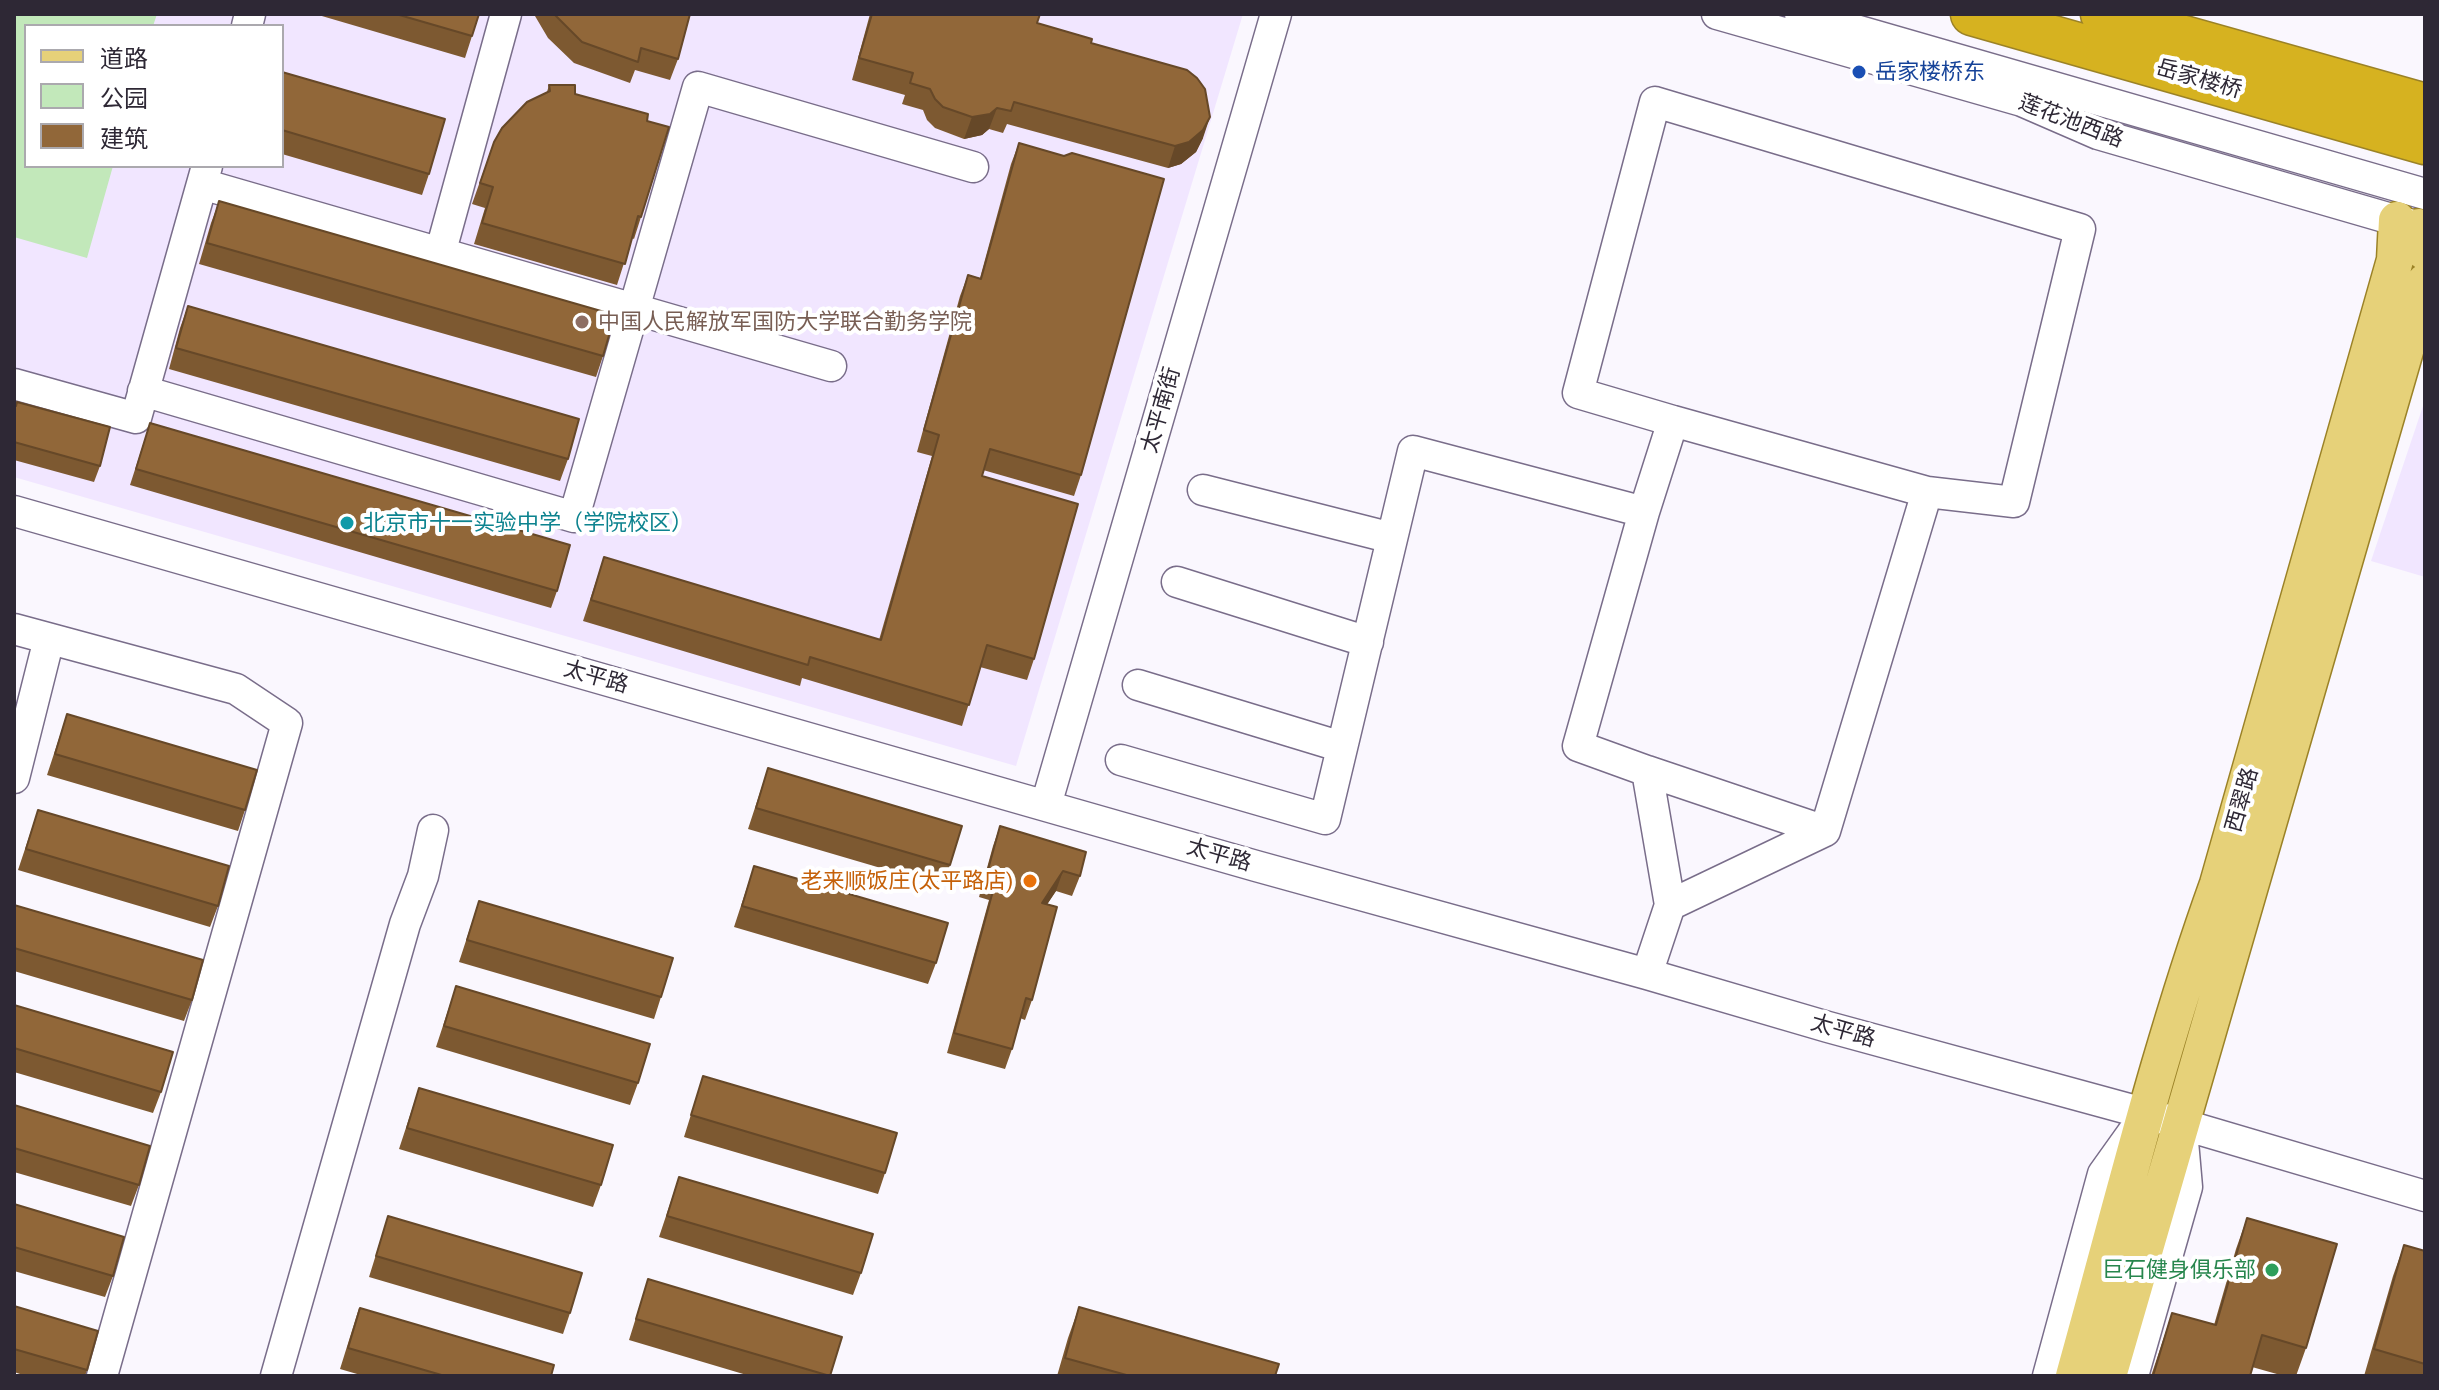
<!DOCTYPE html>
<html>
<head>
<meta charset="utf-8">
<style>
  body { margin:0 }
  #map { position:relative; width:2439px; height:1390px; overflow:hidden; background:#faf7fe; font-family:"Crimson Pro","Noto Sans SC",serif }
  canvas { display:block }
  .frame { position:absolute; inset:0; border:16px solid #2e2835; pointer-events:none }
  .legend { position:absolute; left:24px; top:24px; width:260px; height:144px; box-sizing:border-box; background:#fff; border:2px solid #aba9ae; margin:0; padding:10px 14px; list-style:none; font-size:24px; color:#2e2835 }
  .legend li { display:flex; align-items:center; gap:16px; height:40px }
  .legend b { width:40px; border:2px solid #aba9ae }
</style>
</head>
<body>
<div id="map">
<canvas width="2439" height="1390"></canvas>
<div class="frame"></div>
<ul class="legend">
<li><b style="height:10px;background:#e6d179"></b>道路</li>
<li><b style="height:22px;background:#c2e8ba"></b>公园</li>
<li><b style="height:22px;background:#916739"></b>建筑</li>
</ul>
</div>
<script>
const g = document.querySelector('canvas').getContext('2d');
g.lineJoin = 'round';
function fillPath(path, color) { g.fillStyle = color; g.fill(path, 'evenodd'); }
function strokePath(path, color, width, dash) { g.strokeStyle = color; g.lineWidth = width; g.lineCap = dash ? 'butt' : 'round'; g.setLineDash(dash || []); g.stroke(path); }
function drawText(font, color, halo, rows, align = 'center') {
  g.font = font + ' "Crimson Pro","Noto Sans SC",serif'; g.lineWidth = 8; g.setLineDash([]); g.textBaseline = 'middle'; g.strokeStyle = halo; g.fillStyle = color; for (const [text, x, y, turn = 0] of rows) {
    g.save(); g.translate(x, y); g.rotate((+turn || 0) * Math.PI / 180); g.textAlign = isNaN(turn) ? turn : align; if (halo) g.strokeText(text, 0, 0); g.fillText(text, 0, 0); g.restore();
  }
}
fillPath(new Path2D(`
  M 14,14 L 1243,14 L 1016,766 L 14,477 ZM 26,26 L 282,26 L 282,166 L 26,166 Z
  M 2425,400 L 2425,577 L 2371,561 Z`), '#f1e6ff');
fillPath(new Path2D(`
  M 14,14 L 157,14 L 153,26 L 26,26 L 26,166 L 113,166 L 87,258 L 14,237 Z`), '#c2e8ba');
const minor = new Path2D(`
  M 1717,14 L 2022,101 L 2098,134 L 2419,227
  M 1800,14 L 2425,194
  M 247,26 L 250,14
  M 202,184 L 831,366
  M 440,254 L 506,14
  M 14,384 L 136,418 L 207,166
  M 143,391 L 574,517 L 698,87 L 973,167
  M 1673,421 L 1927,492
  M 1203,490 L 1392,538
  M 14,511 L 1256,866 L 1647,974 L 1828,1027 L 2147,1114 L 2425,1196
  M 1644,512 L 1673,421 L 1578,393 L 1655,102 L 2080,229 L 2014,502 L 1927,492 L 1825,831 L 1670,905
  M 1177,582 L 1368,642
  M 14,629 L 236,689 L 287,723 L 102,1376
  M 1138,685 L 1342,747
  M 1121,760 L 1325,819 L 1413,451 L 1644,512 L 1578,746 L 1647,771 L 1670,905 L 1647,974
  M 1647,771 L 1825,831
  M 14,778 L 49,639
  M 1046,805 L 1276,14
  M 276,1376 L 405,924 L 423,876 L 433,830
  M 2048,1376 L 2103,1174 L 2138,1125
  M 2133,1376 L 2187,1187 L 2182,1130`);
const major = new Path2D(`
  M 2419,227 L 2425,252
  M 2074,1376 C 2120,1212 2160,1045 2218,884 L 2395,260 L 2397,220
  M 2108,1376 L 2425,282`);
const highway = new Path2D(`
  M 1972,14 L 2425,143
  M 2102,14 L 2425,105`);
strokePath(minor, '#796d8a', 33);
strokePath(major, '#9b8227', 39);
strokePath(highway, '#9b8227', 45);
strokePath(minor, '#fff', 30);
strokePath(major, '#e6d179', 36);
strokePath(highway, '#d6b220', 42);
fillPath(new Path2D(`
  M 315,14 L 479,14 L 465,58 Z
  M 529,14 L 690,14 L 678,59 L 670,80 L 635,70 L 630,83 L 574,63 L 548,38 L 535,16 L 529,16 Z
  M 870,14 L 1040,14 L 1037,23 L 1091,43 L 1203,138 L 1196,152 L 1181,164 L 1168,168 L 1007,124 L 1003,133 L 989,129 L 982,135 L 964,139 L 935,128 L 927,120 L 923,110 L 902,104 L 905,95 L 852,80 Z
  M 282,72 L 429,174 L 422,195 L 282,154 Z
  M 549,85 L 647,121 L 641,217 L 634,239 L 632,238 L 617,285 L 474,244 L 485,208 L 472,204 L 494,142 L 547,92 Z
  M 1019,143 L 1081,475 L 1074,496 L 983,470 L 982,476 L 1034,659 L 1027,680 L 980,667 L 962,726 L 802,678 L 800,686 L 583,621 L 604,557 L 879,640 L 932,456 L 917,452 L 960,296 L 968,275 L 980,278 L 1011,164 Z
  M 219,202 L 603,356 L 596,377 L 199,264 L 211,223 Z
  M 188,306 L 568,459 L 560,481 L 169,369 L 180,328 Z
  M 14,405 L 100,466 L 94,482 L 14,460 Z
  M 150,423 L 557,591 L 551,608 L 130,485 Z
  M 67,714 L 245,810 L 238,831 L 47,775 Z
  M 768,768 L 950,865 L 942,886 L 748,829 Z
  M 38,810 L 218,906 L 210,927 L 18,870 Z
  M 1000,826 L 1080,876 L 1072,896 L 1056,891 L 1047,904 L 1032,1000 L 1025,1020 L 1020,1018 L 1012,1049 L 1005,1069 L 947,1053 L 989,900 L 979,897 L 993,846 Z
  M 754,866 L 936,963 L 928,984 L 734,927 Z
  M 479,901 L 661,997 L 654,1019 L 459,962 Z
  M 14,905 L 192,1000 L 184,1021 L 14,971 Z
  M 456,986 L 638,1083 L 630,1105 L 436,1047 Z
  M 14,1005 L 161,1092 L 153,1113 L 14,1072 Z
  M 703,1076 L 885,1173 L 878,1194 L 684,1137 Z
  M 419,1088 L 601,1185 L 593,1207 L 399,1149 Z
  M 14,1105 L 139,1185 L 131,1206 L 14,1172 Z
  M 679,1177 L 861,1273 L 853,1295 L 659,1237 Z
  M 14,1204 L 113,1276 L 105,1297 L 14,1271 Z
  M 388,1216 L 570,1313 L 563,1334 L 369,1277 Z
  M 2247,1218 L 2306,1348 L 2296,1376 L 2284,1376 L 2252,1367 L 2250,1376 L 2151,1376 L 2172,1313 L 2214,1325 L 2236,1249 Z
  M 2404,1245 L 2425,1251 L 2425,1376 L 2364,1376 L 2393,1276 Z
  M 648,1279 L 830,1376 L 750,1376 L 629,1340 Z
  M 14,1306 L 87,1370 L 85,1376 L 26,1376 L 14,1372 Z
  M 1079,1307 L 1275,1376 L 1057,1376 L 1068,1338 Z
  M 359,1308 L 551,1376 L 364,1376 L 340,1369 Z`), '#7d5931');
fillPath(new Path2D(`
  M 997,108 L 989,129 L 982,135 L 964,139 L 972,117 Z
  M 1210,117 L 1203,138 L 1196,152 L 1181,164 L 1168,168 L 1175,146 Z
  M 1063,871 L 1056,891 L 1035,923 L 1042,903 Z`), '#664828');
const building = new Path2D(`
  M 396,14 L 479,14 L 472,36 Z
  M 554,14 L 690,14 L 678,59 L 641,48 L 638,62 L 582,42 Z
  M 872,14 L 1040,14 L 1037,23 L 1092,39 L 1091,43 L 1187,70 L 1197,78 L 1205,89 L 1210,117 L 1203,130 L 1189,142 L 1175,146 L 1014,102 L 1011,111 L 997,108 L 990,114 L 972,117 L 943,107 L 935,99 L 930,89 L 910,83 L 913,73 L 859,58 Z
  M 282,72 L 445,119 L 429,174 L 282,130 Z
  M 549,85 L 575,85 L 575,94 L 648,114 L 647,121 L 669,127 L 641,217 L 638,216 L 625,264 L 482,223 L 493,187 L 480,183 L 494,142 L 502,128 L 527,102 L 550,91 Z
  M 1019,143 L 1064,156 L 1072,153 L 1164,179 L 1081,475 L 990,449 L 982,476 L 1078,504 L 1034,659 L 987,645 L 969,705 L 810,657 L 808,665 L 591,600 L 604,557 L 881,640 L 939,435 L 924,430 L 968,275 L 981,279 Z
  M 219,201 L 615,315 L 603,356 L 207,243 Z
  M 188,306 L 579,419 L 568,459 L 176,348 Z
  M 17,402 L 110,427 L 100,466 L 14,442 L 14,405 L 16,406 Z
  M 150,423 L 570,545 L 557,591 L 136,469 Z
  M 67,714 L 257,770 L 245,810 L 55,754 Z
  M 768,768 L 962,826 L 950,865 L 756,808 Z
  M 38,810 L 229,866 L 218,906 L 26,849 Z
  M 1000,826 L 1086,852 L 1080,876 L 1063,871 L 1042,903 L 1057,907 L 1032,1000 L 1026,998 L 1012,1049 L 954,1033 L 996,880 L 986,877 Z
  M 754,866 L 948,923 L 936,963 L 742,906 Z
  M 479,901 L 673,958 L 661,997 L 467,940 Z
  M 14,905 L 203,960 L 192,1000 L 14,948 Z
  M 456,986 L 650,1044 L 638,1083 L 444,1026 Z
  M 14,1005 L 173,1052 L 161,1092 L 14,1048 Z
  M 703,1076 L 897,1133 L 885,1173 L 691,1115 Z
  M 419,1088 L 613,1145 L 601,1185 L 407,1128 Z
  M 14,1105 L 150,1146 L 139,1185 L 14,1148 Z
  M 679,1177 L 873,1234 L 861,1273 L 667,1216 Z
  M 14,1204 L 124,1237 L 113,1276 L 14,1247 Z
  M 388,1216 L 582,1273 L 570,1313 L 376,1256 Z
  M 2247,1218 L 2337,1244 L 2306,1348 L 2262,1335 L 2250,1376 L 2153,1376 L 2172,1313 L 2216,1325 Z
  M 2404,1245 L 2425,1251 L 2425,1364 L 2374,1349 Z
  M 648,1279 L 842,1337 L 830,1376 L 636,1319 Z
  M 14,1306 L 98,1331 L 87,1370 L 14,1349 Z
  M 1079,1307 L 1279,1364 L 1275,1376 L 1130,1376 L 1065,1358 Z
  M 360,1308 L 554,1365 L 551,1376 L 445,1376 L 348,1348 Z`);
fillPath(building, '#916739');
strokePath(building, '#664828', 2);
for (const [x, y, r, color] of [
  [1859,72,8,"#1a4fb4"],
  [582,322,8,"#8d6e63"],
  [347,523,8,"#0f9aa8"],
  [1030,881,8,"#e8710a"],
  [2272,1270,8,"#2e9e5b"]
]) { const dot = new Path2D(); dot.arc(x, y, r, 0, 2 * Math.PI); g.fillStyle = color; g.fill(dot); strokePath(dot, '#fff', 3); }
drawText('22px', '#164399', '#fff', [
  ["岳家楼桥东",1875,72]
], 'left');
drawText('22px', '#2e2835', '#fff', [
  ["岳家楼桥",2199,79,16],
  ["莲花池西路",2071,121,21],
  ["太平南街",1161,410,-74],
  ["太平路",596,677,16],
  ["西翠路",2242,800,-74],
  ["太平路",1219,855,16],
  ["太平路",1843,1031,16]
]);
drawText('22px', '#785e54', '#fff', [
  ["中国人民解放军国防大学联合勤务学院",598,322]
], 'left');
drawText('22px', '#0d838f', '#fff', [
  ["北京市十一实验中学（学院校区）",363,523]
], 'left');
drawText('22px', '#c56008', '#fff', [
  ["老来顺饭庄(太平路店)",1014,881]
], 'right');
drawText('22px', '#27864d', '#fff', [
  ["巨石健身俱乐部",2256,1270]
], 'right');
</script>
</body>
</html>
